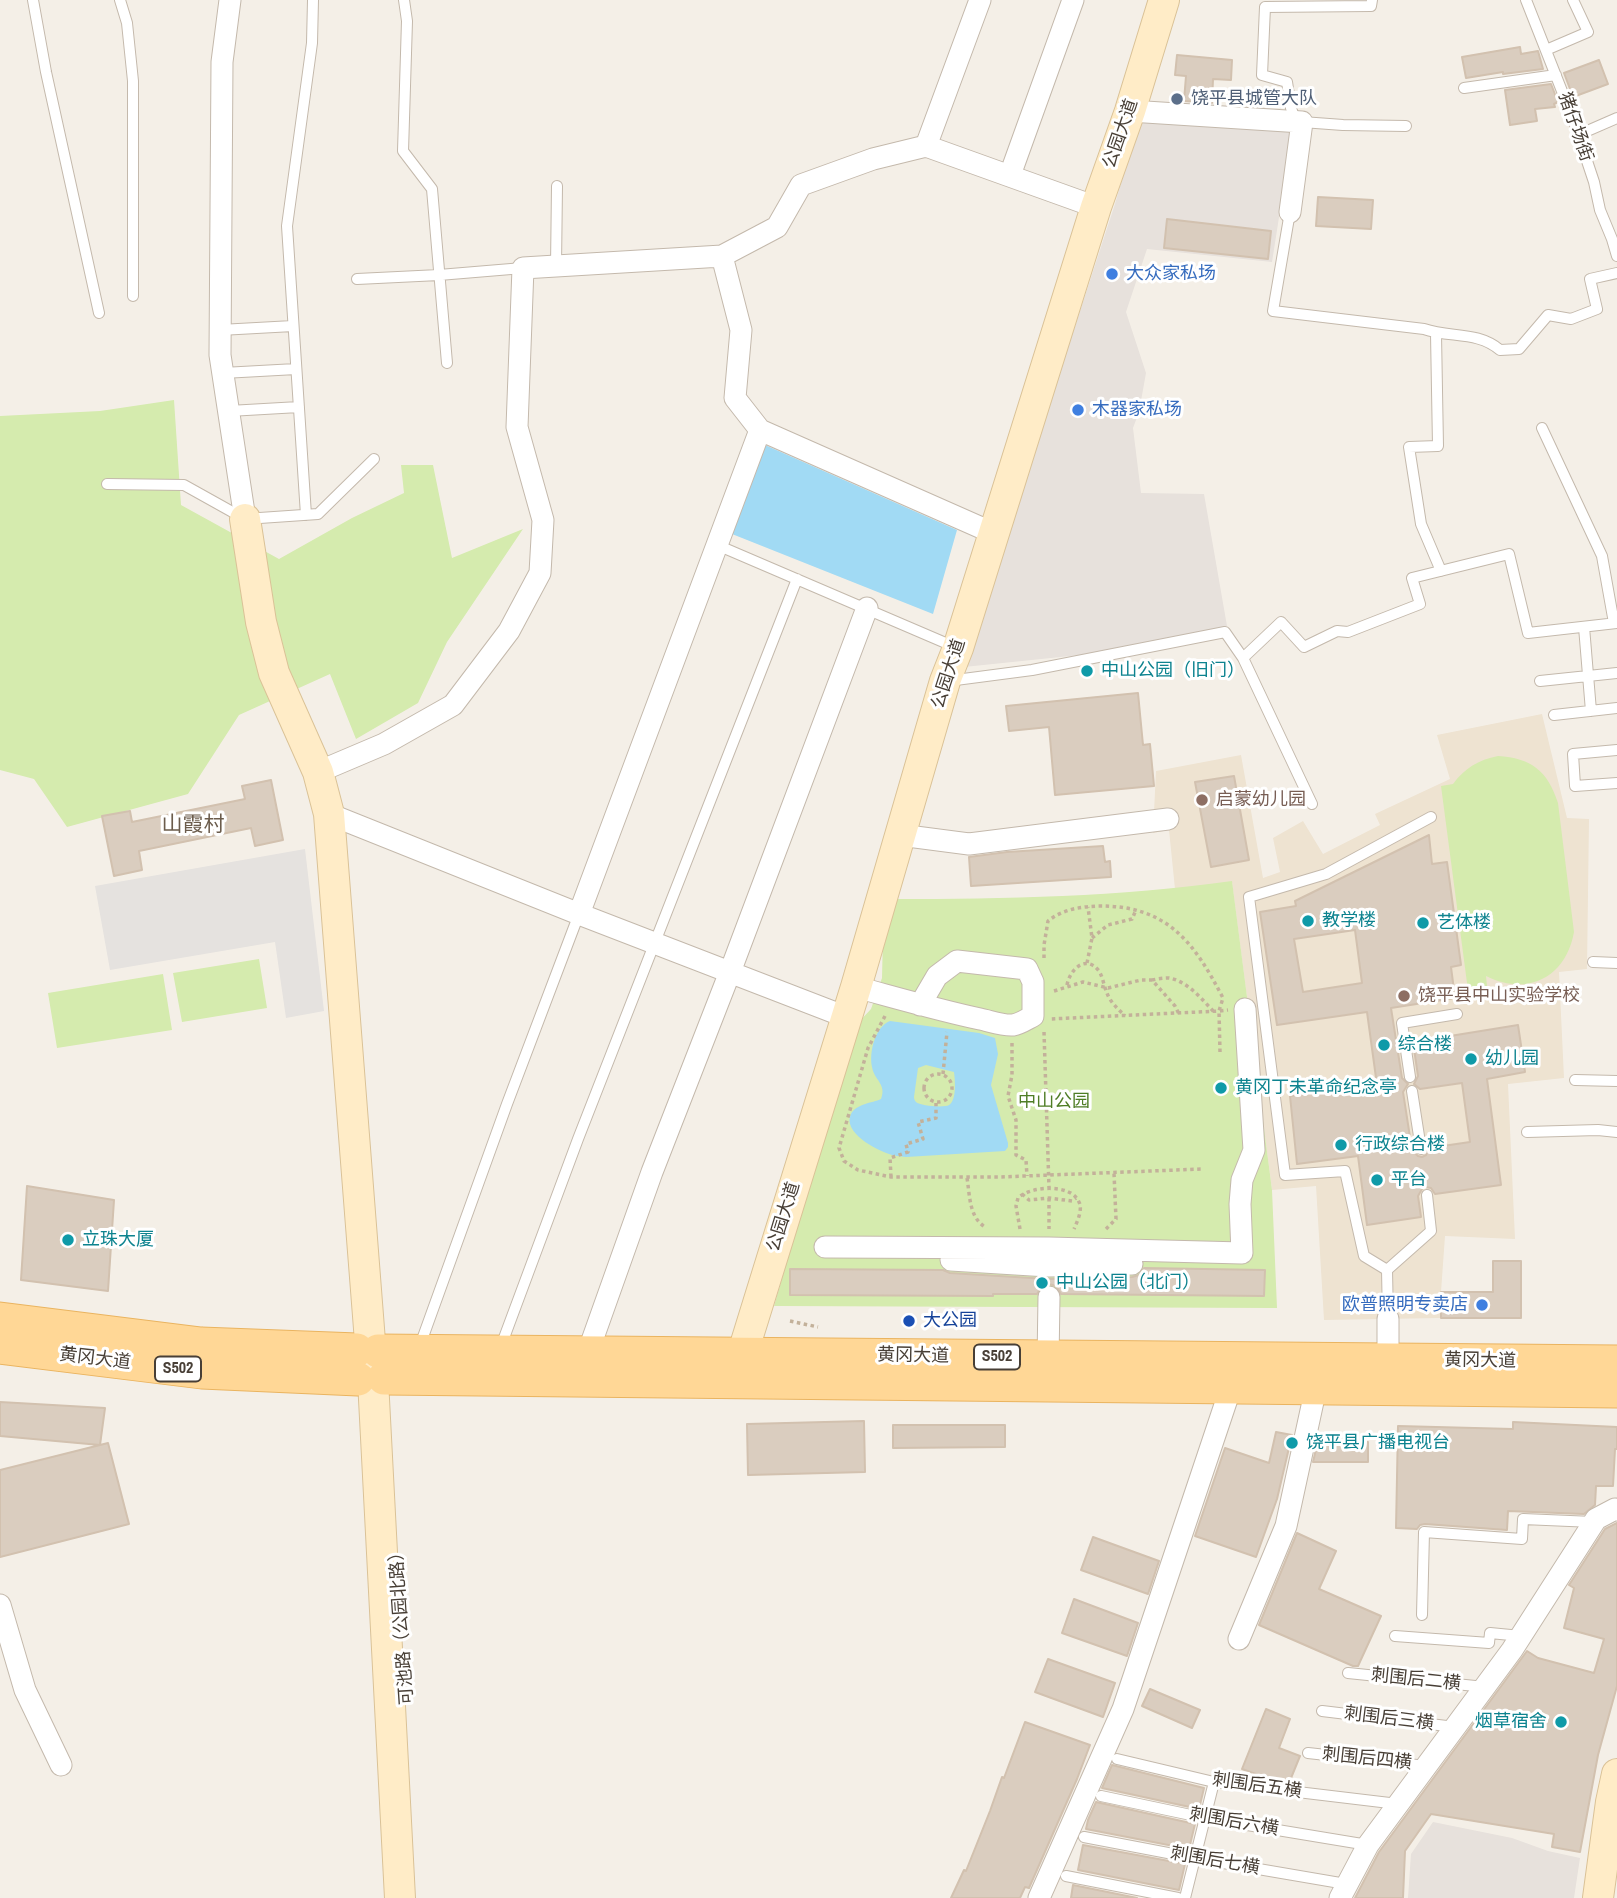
<!DOCTYPE html>
<html>
<head>
<meta charset="utf-8">
<style>
  body { margin:0 }
  canvas { display:block; background:#f4efe7 }
</style>
</head>
<body>
<canvas width="1617" height="1898"></canvas>
<script>
const g = document.querySelector('canvas').getContext('2d');
g.lineJoin = 'round';
function fillPath(path, color) { g.fillStyle = color; g.fill(path, 'evenodd'); }
function strokePath(path, color, width, dash) { g.strokeStyle = color; g.lineWidth = width; g.lineCap = dash ? 'butt' : 'round'; g.setLineDash(dash || []); g.stroke(path); }
function drawText(font, color, halo, rows, align = 'center') {
  g.font = font + ' "Archivo Narrow","Noto Sans SC",sans-serif'; g.lineWidth = 6; g.setLineDash([]); g.textBaseline = 'middle'; g.strokeStyle = halo; g.fillStyle = color; for (const [text, x, y, turn = 0] of rows) {
    g.save(); g.translate(x, y); g.rotate((+turn || 0) * Math.PI / 180); g.textAlign = isNaN(turn) ? turn : align; if (halo) g.strokeText(text, 0, 0); g.fillText(text, 0, 0); g.restore();
  }
}
fillPath(new Path2D(`
  M 1140,117 L 1293,128 L 1272,262 L 1147,249 L 1126,312 L 1146,373 L 1139,412 L 1133,428 L 1141,493 L 1204,494 L 1227,626 L 1080,655 L 964,667 L 1115,204 Z
  M 1433,1822 L 1512,1838 L 1548,1851 L 1580,1858 L 1574,1898 L 1408,1898 L 1411,1854 Z`), '#e7e1dc');
fillPath(new Path2D(`
  M 1542,714 L 1567,818 L 1589,819 L 1587,969 L 1559,972 L 1564,1078 L 1508,1084 L 1515,1239 L 1445,1236 L 1441,1292 L 1441,1318 L 1324,1320 L 1316,1186 L 1272,1190 L 1232,882 L 1175,889 L 1169,830 L 1153,833 L 1156,771 L 1241,755 L 1263,878 L 1280,872 L 1273,838 L 1303,821 L 1323,854 L 1380,825 L 1375,814 L 1450,779 L 1437,735 Z`), '#eee3d1');
fillPath(new Path2D(`
  M 174,400 L 181,505 L 279,559 L 352,518 L 404,493 L 401,465 L 433,465 L 452,558 L 523,529 L 447,642 L 418,703 L 356,739 L 330,674 L 239,715 L 188,794 L 67,827 L 34,779 L 0,770 L 0,416 L 100,411 Z
  M 1498,756 C 1531,758 1548,771 1558,803 L 1574,932 C 1566,977 1528,997 1486,976 L 1488,995 L 1469,998 L 1441,786 L 1453,784 C 1465,768 1478,760 1498,756 Z
  M 1232,881 L 1272,1190 L 1277,1308 L 774,1306 L 857,1024 L 871,1009 L 882,978 L 883,935 L 893,899 C 1005,899 1120,897 1232,881 Z
  M 259,959 L 267,1008 L 182,1022 L 173,973 Z
  M 163,974 L 172,1030 L 57,1048 L 48,993 Z`), '#d5ebae');
fillPath(new Path2D(`
  M 305,849 L 324,1011 L 286,1018 L 275,942 L 110,970 L 95,886 Z`), '#e5e2df');
fillPath(new Path2D(`
  M 765,445 L 957,530 L 933,614 L 732,534 Z
  M 890,1021 L 979,1033 L 995,1038 L 998,1054 L 991,1085 L 1008,1143 L 1008,1147 L 1005,1151 L 906,1157 C 900,1156 894,1156 889,1154 C 876,1150 842,1132 851,1114 C 856,1104 872,1103 881,1099 C 887,1084 874,1080 872,1067 C 869,1052 875,1027 890,1021 ZM 926,1065 L 954,1072 C 955,1080 957,1100 949,1105 C 945,1108 920,1106 916,1102 C 915,1101 914,1099 914,1097 L 918,1068 Z`), '#a1daf4');
const building = new Path2D(`
  M 1520,47 L 1521,54 L 1538,51 L 1543,69 L 1503,74 L 1503,72 L 1466,78 L 1462,57 Z
  M 1177,55 L 1232,60 L 1231,80 L 1213,79 L 1212,103 L 1184,101 L 1186,76 L 1175,75 Z
  M 1599,60 L 1608,84 L 1573,97 L 1564,73 Z
  M 1551,84 L 1558,102 L 1554,104 L 1555,107 L 1535,109 L 1537,121 L 1510,125 L 1505,90 Z
  M 1318,197 L 1373,200 L 1371,229 L 1316,226 Z
  M 1167,219 L 1271,231 L 1268,259 L 1164,248 Z
  M 1138,693 L 1143,745 L 1150,744 L 1154,786 L 1055,795 L 1049,727 L 1009,731 L 1006,706 Z
  M 1234,776 L 1249,860 L 1211,867 L 1195,782 Z
  M 271,780 L 283,840 L 255,846 L 251,828 L 139,851 L 142,870 L 114,876 L 102,816 L 130,811 L 132,822 L 245,799 L 242,786 Z
  M 1429,835 L 1432,864 L 1447,862 L 1461,965 L 1451,967 L 1455,998 L 1391,1008 L 1402,1078 L 1408,1084 L 1403,1092 L 1412,1150 L 1418,1156 L 1422,1157 L 1426,1155 L 1429,1148 L 1470,1142 L 1462,1083 L 1420,1089 L 1414,1084 L 1418,1076 L 1413,1042 L 1518,1025 L 1525,1072 L 1487,1079 L 1501,1185 L 1435,1194 L 1431,1188 L 1425,1187 L 1422,1189 L 1418,1196 L 1421,1217 L 1367,1225 L 1358,1156 L 1297,1164 L 1290,1096 L 1377,1085 L 1367,1012 L 1277,1025 L 1260,912 L 1296,906 L 1295,901 ZM 1355,930 L 1362,983 L 1303,992 L 1294,939 Z
  M 1103,846 L 1105,862 L 1110,861 L 1111,877 L 971,886 L 969,857 L 1007,852 Z
  M 27,1186 L 114,1200 L 108,1291 L 21,1280 Z
  M 1493,1261 L 1521,1261 L 1521,1318 L 1441,1318 L 1441,1292 L 1493,1292 Z
  M 1144,1268 L 1265,1270 L 1264,1296 L 1061,1294 L 1056,1286 L 1049,1284 L 1042,1286 L 1037,1294 L 993,1294 L 993,1296 L 790,1295 L 790,1269 L 943,1270 L 950,1273 L 1048,1279 L 1132,1277 L 1139,1275 Z
  M 0,1402 L 105,1408 L 100,1445 L 0,1436 Z
  M 864,1421 L 865,1472 L 748,1475 L 747,1424 Z
  M 1513,1422 L 1617,1427 L 1617,1449 L 1615,1449 L 1613,1486 L 1596,1486 L 1595,1505 L 1584,1514 L 1508,1511 L 1507,1530 L 1425,1524 L 1420,1525 L 1417,1529 L 1396,1528 L 1398,1426 L 1513,1429 Z
  M 893,1425 L 1005,1425 L 1005,1447 L 893,1448 Z
  M 1276,1432 L 1292,1435 L 1277,1499 L 1256,1557 L 1195,1536 L 1225,1448 L 1269,1463 Z
  M 1318,1441 L 1368,1442 L 1368,1462 L 1313,1462 Z
  M 108,1443 L 129,1524 L 0,1557 L 0,1470 Z
  M 1617,1523 L 1617,1686 L 1598,1755 L 1580,1852 L 1552,1847 L 1554,1834 L 1431,1814 L 1405,1851 L 1403,1898 L 1355,1898 L 1379,1852 L 1527,1651 L 1538,1658 L 1594,1673 L 1604,1639 L 1564,1628 L 1574,1588 L 1569,1585 L 1605,1529 Z
  M 1297,1533 L 1336,1551 L 1319,1589 L 1381,1616 L 1358,1666 L 1353,1666 L 1259,1625 Z
  M 1093,1537 L 1159,1561 L 1148,1594 L 1081,1570 Z
  M 1074,1599 L 1138,1623 L 1127,1656 L 1062,1633 Z
  M 1048,1659 L 1115,1683 L 1103,1717 L 1035,1692 Z
  M 1150,1689 L 1200,1710 L 1192,1728 L 1142,1706 Z
  M 1266,1709 L 1290,1719 L 1279,1748 L 1300,1756 L 1289,1783 L 1275,1781 L 1242,1769 Z
  M 1025,1722 L 1090,1745 L 1077,1779 L 1029,1888 L 1025,1887 L 1020,1898 L 951,1898 L 964,1870 L 966,1871 L 990,1811 L 1002,1777 L 1004,1778 Z
  M 1112,1765 L 1204,1788 L 1199,1809 L 1102,1788 Z
  M 1096,1802 L 1195,1824 L 1189,1849 L 1086,1829 L 1088,1820 Z
  M 1083,1845 L 1185,1864 L 1179,1890 L 1078,1870 Z
  M 1073,1885 L 1137,1898 L 1071,1898 Z`);
fillPath(building, '#dacdbf');
strokePath(building, '#d2c1af', 2);
const lane = new Path2D(`
  M 33,0 L 46,72 L 99,313
  M 120,0 L 127,23 L 133,81 L 133,296
  M 404,0 L 407,21 L 403,151 L 432,189 L 447,363
  M 1372,0 L 1371,6 L 1265,7 L 1262,75 L 1287,82 L 1291,108 L 1293,114 L 1302,122 L 1343,125 L 1406,126
  M 1526,0 L 1573,119 L 1594,182 L 1600,210 L 1612,239 L 1617,256
  M 1546,50 L 1588,32 L 1573,0
  M 1464,88 L 1556,75
  M 1578,135 L 1617,118
  M 1290,212 L 1273,311 L 1424,329 C 1450,338 1478,331 1500,350 L 1519,349 L 1548,315 L 1571,319 L 1597,309 L 1590,279 L 1617,273
  M 556,266 L 557,186
  M 357,279 L 439,275 L 523,268
  M 220,330 L 293,326
  M 1436,334 L 1438,446 L 1409,447 L 1421,524 L 1441,571
  M 223,373 L 296,369
  M 229,411 L 299,407
  M 1542,428 L 1602,556 L 1614,623
  M 107,484 L 184,485 L 245,519 L 318,514 L 374,459
  M 306,515 L 287,226 L 312,43 L 313,0
  M 717,545 L 955,647
  M 1584,627 L 1591,711
  M 1243,658 L 1312,804
  M 948,681 L 1032,670 L 1225,632 L 1243,658 L 1281,622 L 1304,647 L 1337,631 L 1348,632 L 1420,604 L 1412,578 L 1509,554 L 1528,633 L 1617,623
  M 1540,681 L 1617,673
  M 1554,715 L 1617,708
  M 1617,750 L 1573,754 L 1575,786 L 1617,783
  M 1593,962 L 1617,963
  M 1410,1077 L 1402,1023 L 1457,1014
  M 1575,1080 L 1617,1081
  M 1412,1091 L 1421,1149
  M 1527,1132 L 1598,1130 L 1617,1132
  M 1427,1195 L 1431,1231 L 1387,1270 L 1364,1256 L 1345,1171 L 1285,1175 L 1249,897 L 1326,874 L 1431,817
  M 1387,1270 L 1388,1319
  M 501,1346 L 578,1139 L 797,579
  M 419,1348 L 507,1104 L 579,914
  M 1422,1615 L 1424,1532 L 1522,1539 L 1523,1519 L 1593,1522
  M 1395,1636 L 1489,1643 L 1490,1633 L 1521,1636
  M 1348,1673 L 1485,1687
  M 1322,1711 L 1455,1727
  M 1308,1753 L 1426,1766
  M 1117,1759 L 1214,1782 L 1398,1804
  M 1101,1796 L 1205,1818 L 1368,1845
  M 1084,1837 L 1194,1858 L 1346,1884
  M 1066,1876 L 1178,1898
  M 1185,1898 L 1214,1782`);
const street = new Path2D(`
  M 230,0 L 222,62 L 220,355 L 245,519
  M 1130,111 L 1302,122 L 1290,212
  M 926,146 L 980,0
  M 1010,175 L 1073,0
  M 722,256 L 777,227 L 801,185 L 873,159 L 926,146 L 1096,207
  M 318,772 L 384,744 L 453,705 L 509,631 L 540,573 L 543,520 L 517,427 L 523,268 L 722,256 L 741,330 L 735,398 L 760,430
  M 329,814 L 579,914 L 846,1017
  M 900,835 L 969,844 L 1168,819
  M 579,914 L 760,430 L 993,533
  M 856,987 C 897,998 938,1010 980,1019 C 990,1021 1003,1026 1013,1025 C 1020,1024 1027,1019 1033,1016 L 1033,982 L 1027,969 L 957,961 L 937,976 L 920,1005
  M 825,1247 L 1049,1248 L 1242,1253 L 1240,1204 L 1242,1180 L 1254,1150 L 1245,1009
  M 951,1260 L 1048,1266 L 1132,1264
  M 1388,1319 L 1388,1361
  M 588,1352 L 652,1172 L 730,972 L 867,608
  M 1048,1361 L 1049,1297
  M 0,1605 L 25,1690 L 61,1765
  M 1239,1639 L 1286,1526 L 1317,1383
  M 1039,1898 L 1123,1709 L 1232,1384
  M 1340,1898 L 1368,1845 L 1512,1650 L 1596,1519 L 1615,1509 L 1617,1510`);
const secondary = new Path2D(`
  M 245,519 L 261,622 L 274,673 L 318,772 L 329,814 L 373,1380 L 400,1898
  M 743,1352 L 856,987 L 945,681 L 958,648 L 1096,207 L 1130,111 L 1164,0
  M 1598,1898 L 1611,1802 L 1617,1774`);
const primary = new Path2D(`
  M 0,1319 L 201,1344 L 357,1350
  M 0,1347 L 202,1372 L 358,1379
  M 378,1351 L 1617,1362
  M 384,1378 L 1617,1391`);
strokePath(lane, '#c4b9ac', 12);
strokePath(street, '#c4b9ac', 23);
strokePath(secondary, '#dac297', 32);
strokePath(primary, '#eab460', 35);
strokePath(new Path2D(`
  M 1092,938 L 1108,925 L 1132,919 L 1136,910
  M 1044,958 L 1044,945 L 1048,921 C 1063,909 1080,907 1098,906 C 1167,905 1194,942 1223,998 L 1219,1011 L 1050,1019
  M 1087,963 L 1092,938 L 1088,907
  M 1152,980 C 1157,979 1163,978 1169,978 C 1187,981 1202,999 1214,1012
  M 1067,985 C 1070,969 1086,954 1099,971 C 1103,977 1104,987 1107,993 C 1110,1002 1118,1009 1125,1016
  M 1054,991 L 1083,982 L 1108,988 L 1141,980 L 1152,980 L 1175,1006 L 1179,1014
  M 885,1016 L 868,1048 L 839,1148 L 844,1161 L 858,1170 L 891,1177 L 1000,1177 L 1201,1169
  M 1044,1032 L 1049,1188
  M 1012,1043 L 1012,1075 L 1008,1096 L 1016,1120 L 1016,1155 L 1026,1160 L 1027,1176
  M 1220,1052 L 1219,1011 L 1228,1010
  M924 1088a14 14 0 1 1 28 0a14 14 0 1 1-28 0Z
  M 943,1074 L 947,1032
  M 891,1177 L 890,1158 L 908,1152 L 906,1144 L 923,1139 L 918,1122 L 936,1118 L 936,1103
  M 967,1178 C 970,1196 969,1217 985,1227
  M 1022,1194 L 1029,1200 L 1049,1198 L 1072,1201 L 1076,1198
  M 1049,1198 L 1049,1229
  M 1020,1229 L 1016,1206 L 1018,1198 C 1030,1186 1071,1183 1079,1202 C 1083,1210 1077,1222 1074,1229
  M 1106,1229 L 1116,1219 L 1114,1173
  M 790,1321 L 818,1327`), '#c3b19a', 3.5, [3.5, 3.5]);
strokePath(lane, '#fff', 10);
strokePath(street, '#fff', 21);
strokePath(secondary, '#ffecc7', 30);
strokePath(primary, '#ffd796', 33);
for (const [x, y, r, color] of [
  [1177,99,7,"#5c6f8a"],
  [1112,274,7,"#3f7fe0"],
  [1078,410,7,"#3f7fe0"],
  [1087,671,7,"#0f9aa8"],
  [1202,800,7,"#8d6e63"],
  [1308,921,7,"#0f9aa8"],
  [1423,923,7,"#0f9aa8"],
  [1404,996,7,"#8d6e63"],
  [1384,1045,7,"#0f9aa8"],
  [1471,1059,7,"#0f9aa8"],
  [1221,1088,7,"#0f9aa8"],
  [1341,1145,7,"#0f9aa8"],
  [1377,1180,7,"#0f9aa8"],
  [68,1240,7,"#0f9aa8"],
  [1042,1283,7,"#0f9aa8"],
  [1482,1305,7,"#3f7fe0"],
  [909,1321,7,"#1a4fb4"],
  [1292,1443,7,"#0f9aa8"],
  [1561,1722,7,"#0f9aa8"]
]) { const dot = new Path2D(); dot.arc(x, y, r, 0, 2 * Math.PI); g.fillStyle = color; g.fill(dot); strokePath(dot, '#fff', 2.5); }
for (const [x, y, w] of [
  [997,1357,46],
  [178,1369,46]
]) { const box = new Path2D(); box.roundRect(x - w / 2, y - 12.5, w, 25, 5); g.fillStyle = '#fff'; g.fill(box); strokePath(box, '#483f36', 2); }
drawText('bold 16px', '#483f36', null, [
  ["S502",997,1357],
  ["S502",178,1369]
]);
drawText('18px', '#4e5e75', '#fff', [
  ["饶平县城管大队",1191,99]
], 'left');
drawText('18px', '#483f36', '#fff', [
  ["猪仔场街",1575,127,71],
  ["公园大道",1121,134,-71],
  ["公园大道",949,674,-72],
  ["公园大道",784,1217,-73],
  ["黄冈大道",913,1356,1],
  ["黄冈大道",95,1359,7],
  ["黄冈大道",1480,1361,1],
  ["可池路（公园北路）",402,1624,-94],
  ["刺围后二横",1416,1680,6],
  ["刺围后三横",1389,1719,7],
  ["刺围后四横",1367,1759,6],
  ["刺围后五横",1257,1786,8],
  ["刺围后六横",1234,1822,10],
  ["刺围后七横",1215,1861,10]
]);
drawText('18px', '#366cbe', '#fff', [
  ["大众家私场",1126,274],
  ["木器家私场",1092,410],
  ["欧普照明专卖店",1468,1305,"right"]
], 'left');
drawText('18px', '#0d838f', '#fff', [
  ["中山公园（旧门）",1101,671],
  ["教学楼",1322,921],
  ["艺体楼",1437,923],
  ["综合楼",1398,1045],
  ["幼儿园",1485,1059],
  ["黄冈丁未革命纪念亭",1235,1088],
  ["行政综合楼",1355,1145],
  ["平台",1391,1180],
  ["立珠大厦",82,1240],
  ["中山公园（北门）",1056,1283],
  ["饶平县广播电视台",1306,1443],
  ["烟草宿舍",1547,1722,"right"]
], 'left');
drawText('18px', '#785e54', '#fff', [
  ["启蒙幼儿园",1216,800],
  ["饶平县中山实验学校",1418,996]
], 'left');
drawText('18px', '#4f7d26', '#fff', [
  ["中山公园",1054,1102]
]);
drawText('18px', '#164399', '#fff', [
  ["大公园",923,1321]
], 'left');
drawText('21px', '#6b5c4c', '#fff', [
  ["山霞村",193,825]
]);
</script>
</body>
</html>
